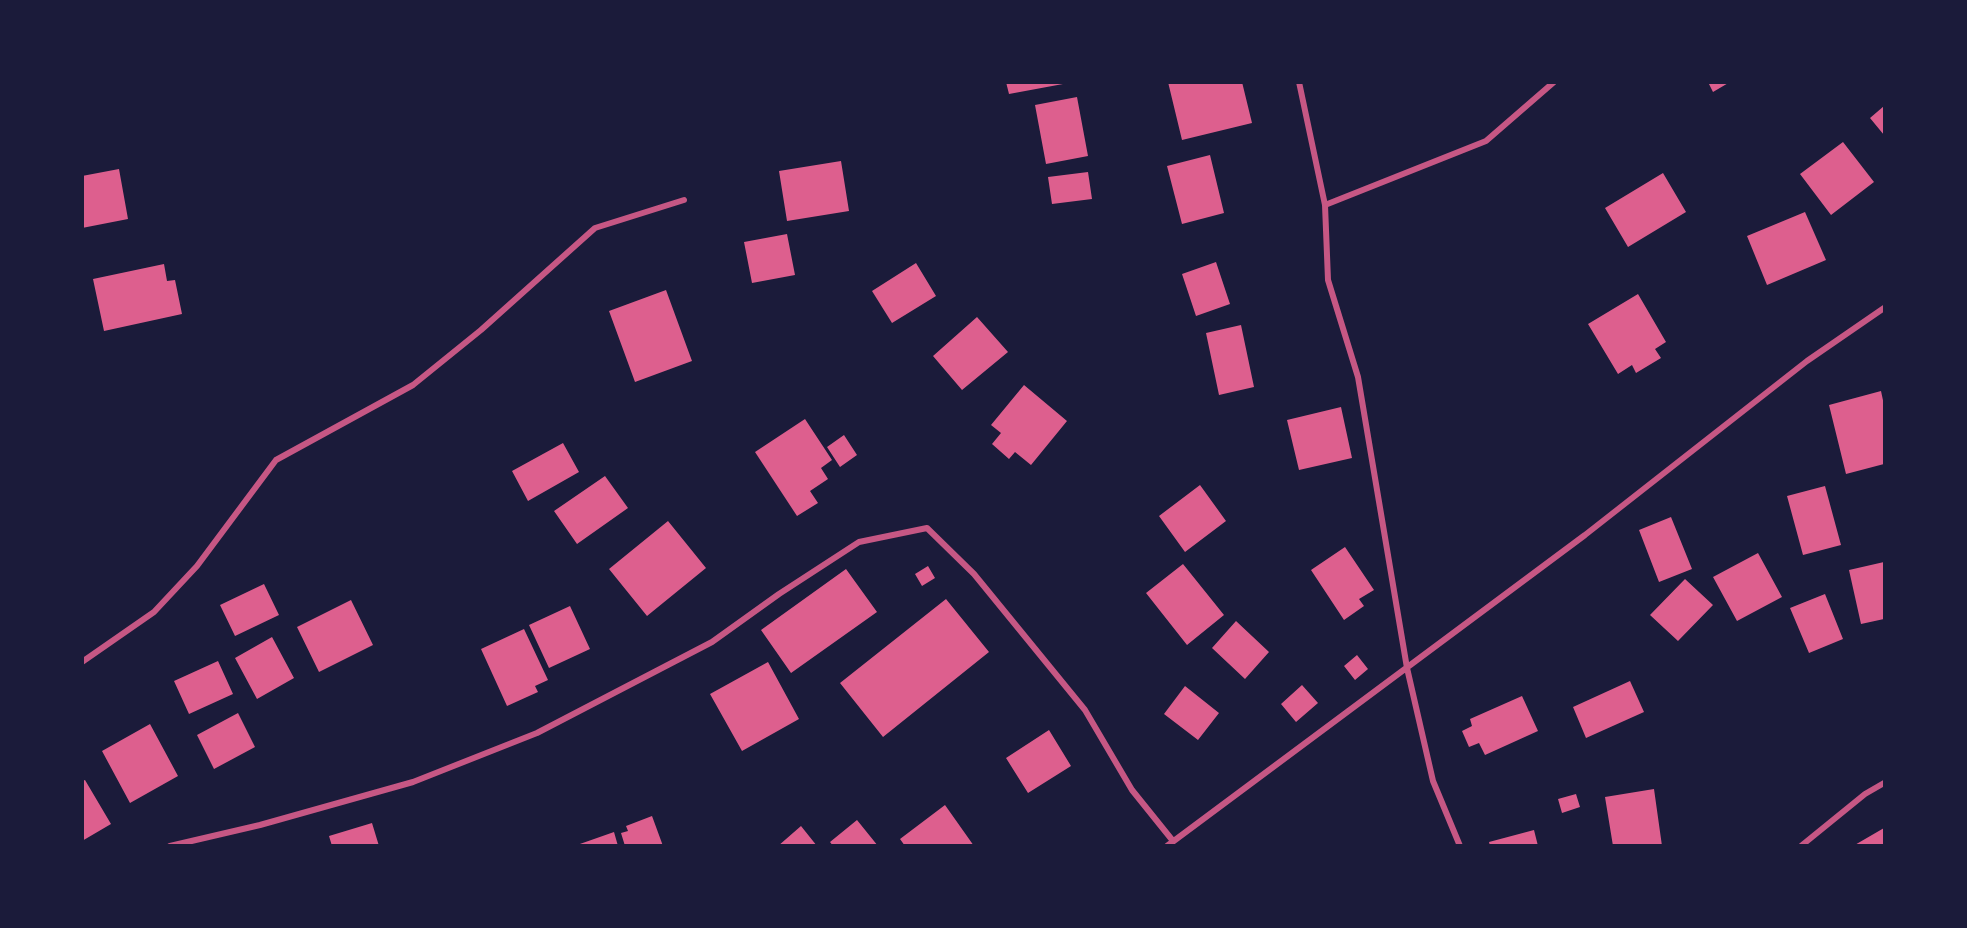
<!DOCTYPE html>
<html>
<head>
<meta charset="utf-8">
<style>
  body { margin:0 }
  #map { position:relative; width:1967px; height:928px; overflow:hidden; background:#1b1b3a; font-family:"Roboto Condensed",sans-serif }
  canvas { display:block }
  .frame { position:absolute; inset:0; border:84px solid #1b1b3a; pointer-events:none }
</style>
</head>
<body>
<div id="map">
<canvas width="1967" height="928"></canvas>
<div class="frame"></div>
</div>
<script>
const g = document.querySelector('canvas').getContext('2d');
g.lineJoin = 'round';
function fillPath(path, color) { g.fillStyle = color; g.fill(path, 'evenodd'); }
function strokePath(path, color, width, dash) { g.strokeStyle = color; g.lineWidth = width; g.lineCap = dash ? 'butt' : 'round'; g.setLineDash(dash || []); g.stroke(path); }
fillPath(new Path2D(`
  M 1006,82 L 1062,82 L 1063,84 L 1009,94 Z
  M 1168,82 L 1242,82 L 1252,123 L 1182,140 Z
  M 1708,82 L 1730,82 L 1713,92 Z
  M 1077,97 L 1088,156 L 1046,164 L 1035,105 Z
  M 1884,106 L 1884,135 L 1870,118 Z
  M 1843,142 L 1874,182 L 1831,215 L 1800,174 Z
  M 1210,155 L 1224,213 L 1182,224 L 1167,166 Z
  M 841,161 L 849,211 L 787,221 L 779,171 Z
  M 119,169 L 128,219 L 82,228 L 82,176 Z
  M 1088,172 L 1092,199 L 1052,204 L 1048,177 Z
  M 1663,173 L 1686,212 L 1628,247 L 1605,208 Z
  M 1805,212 L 1826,260 L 1767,285 L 1747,236 Z
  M 787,234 L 795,275 L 752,283 L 744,242 Z
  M 1216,262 L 1230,304 L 1196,316 L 1182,274 Z
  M 916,263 L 936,296 L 892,323 L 872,291 Z
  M 164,264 L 167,281 L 175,280 L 182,314 L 104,331 L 93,279 Z
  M 666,290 L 692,361 L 635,382 L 609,311 Z
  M 1638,294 L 1666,342 L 1655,349 L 1661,358 L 1636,373 L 1632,365 L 1618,374 L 1588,324 Z
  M 977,317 L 1008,352 L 962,390 L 933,356 Z
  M 1241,325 L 1254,387 L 1219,395 L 1206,333 Z
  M 1024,385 L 1067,421 L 1031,465 L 1015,452 L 1009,459 L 992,444 L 1001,433 L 991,425 Z
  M 1881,391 L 1884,405 L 1884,464 L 1846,474 L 1829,405 Z
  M 1341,407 L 1352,458 L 1299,470 L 1287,420 Z
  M 805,419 L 832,460 L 821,468 L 828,479 L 810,491 L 818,503 L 797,516 L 755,452 Z
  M 844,435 L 857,455 L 840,467 L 827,447 Z
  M 563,443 L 579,472 L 528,501 L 512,471 Z
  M 605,476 L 628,508 L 577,544 L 554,511 Z
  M 1200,485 L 1226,521 L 1185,552 L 1159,516 Z
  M 1825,486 L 1841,545 L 1803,555 L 1787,496 Z
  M 1671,517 L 1692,569 L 1659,582 L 1639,530 Z
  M 668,521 L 706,568 L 647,616 L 609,569 Z
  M 1345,547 L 1374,590 L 1359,599 L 1364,606 L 1344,620 L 1311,570 Z
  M 1758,553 L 1782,597 L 1737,621 L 1713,577 Z
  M 1884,562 L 1884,619 L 1861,624 L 1849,570 Z
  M 1183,564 L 1224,615 L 1187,645 L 1146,593 Z
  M 928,566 L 935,578 L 922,586 L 915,574 Z
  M 846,569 L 877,612 L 791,673 L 761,630 Z
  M 1685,579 L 1713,605 L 1678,641 L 1650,615 Z
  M 264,584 L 279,615 L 235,636 L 220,605 Z
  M 1825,594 L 1843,639 L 1809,653 L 1790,608 Z
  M 946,599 L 989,652 L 883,737 L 840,683 Z
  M 351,600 L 373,645 L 319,672 L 297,627 Z
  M 570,606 L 590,649 L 549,668 L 529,625 Z
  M 1236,621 L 1269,652 L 1245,679 L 1212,648 Z
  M 524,629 L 548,680 L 535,686 L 538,692 L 507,706 L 481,649 Z
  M 272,637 L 294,678 L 257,699 L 235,658 Z
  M 1357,655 L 1368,669 L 1355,680 L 1344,666 Z
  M 218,661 L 233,694 L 189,714 L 174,681 Z
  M 768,662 L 799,719 L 742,751 L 710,694 Z
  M 1630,681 L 1644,712 L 1586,738 L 1573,707 Z
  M 1302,685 L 1318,703 L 1296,722 L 1281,704 Z
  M 1185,686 L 1219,713 L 1198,740 L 1164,714 Z
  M 1522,696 L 1538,731 L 1485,755 L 1479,743 L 1469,747 L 1462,731 L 1472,726 L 1470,719 Z
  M 238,713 L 255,747 L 214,769 L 197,735 Z
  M 150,724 L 178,776 L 130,803 L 102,751 Z
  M 1049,730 L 1071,766 L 1028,793 L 1006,758 Z
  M 85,780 L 111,824 L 82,841 L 82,781 Z
  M 1654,789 L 1662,846 L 1613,846 L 1605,797 Z
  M 1576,794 L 1580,807 L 1562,813 L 1558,799 Z
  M 945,805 L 974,846 L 905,846 L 900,839 Z
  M 652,816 L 663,846 L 625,846 L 621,833 L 628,831 L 626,826 Z
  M 857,820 L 878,846 L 833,846 L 830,842 Z
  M 372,823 L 379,846 L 332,846 L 329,836 Z
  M 801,826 L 817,846 L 778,846 Z
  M 1884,828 L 1884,846 L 1853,846 Z
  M 1534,830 L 1538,846 L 1490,846 L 1489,842 Z
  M 614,832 L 618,846 L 577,846 L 577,845 Z`), '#dd5f8e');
strokePath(new Path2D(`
  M 1299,82 L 1325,205 L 1328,280 L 1358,377 L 1407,668 L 1433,781 L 1460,846
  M 1325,205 L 1486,141 L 1554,82
  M 82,662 L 154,612 L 197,566 L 276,460 L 413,385 L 481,330 L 595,228 L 684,200
  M 170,846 L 260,825 L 413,782 L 537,733 L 712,642 L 779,594 L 859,542 L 927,528 L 974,574 L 1085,710 L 1132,790 L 1173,841
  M 1167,846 L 1585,535 L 1807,361 L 1884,308
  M 1801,846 L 1865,794 L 1884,783`), '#c65784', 6);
</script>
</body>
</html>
